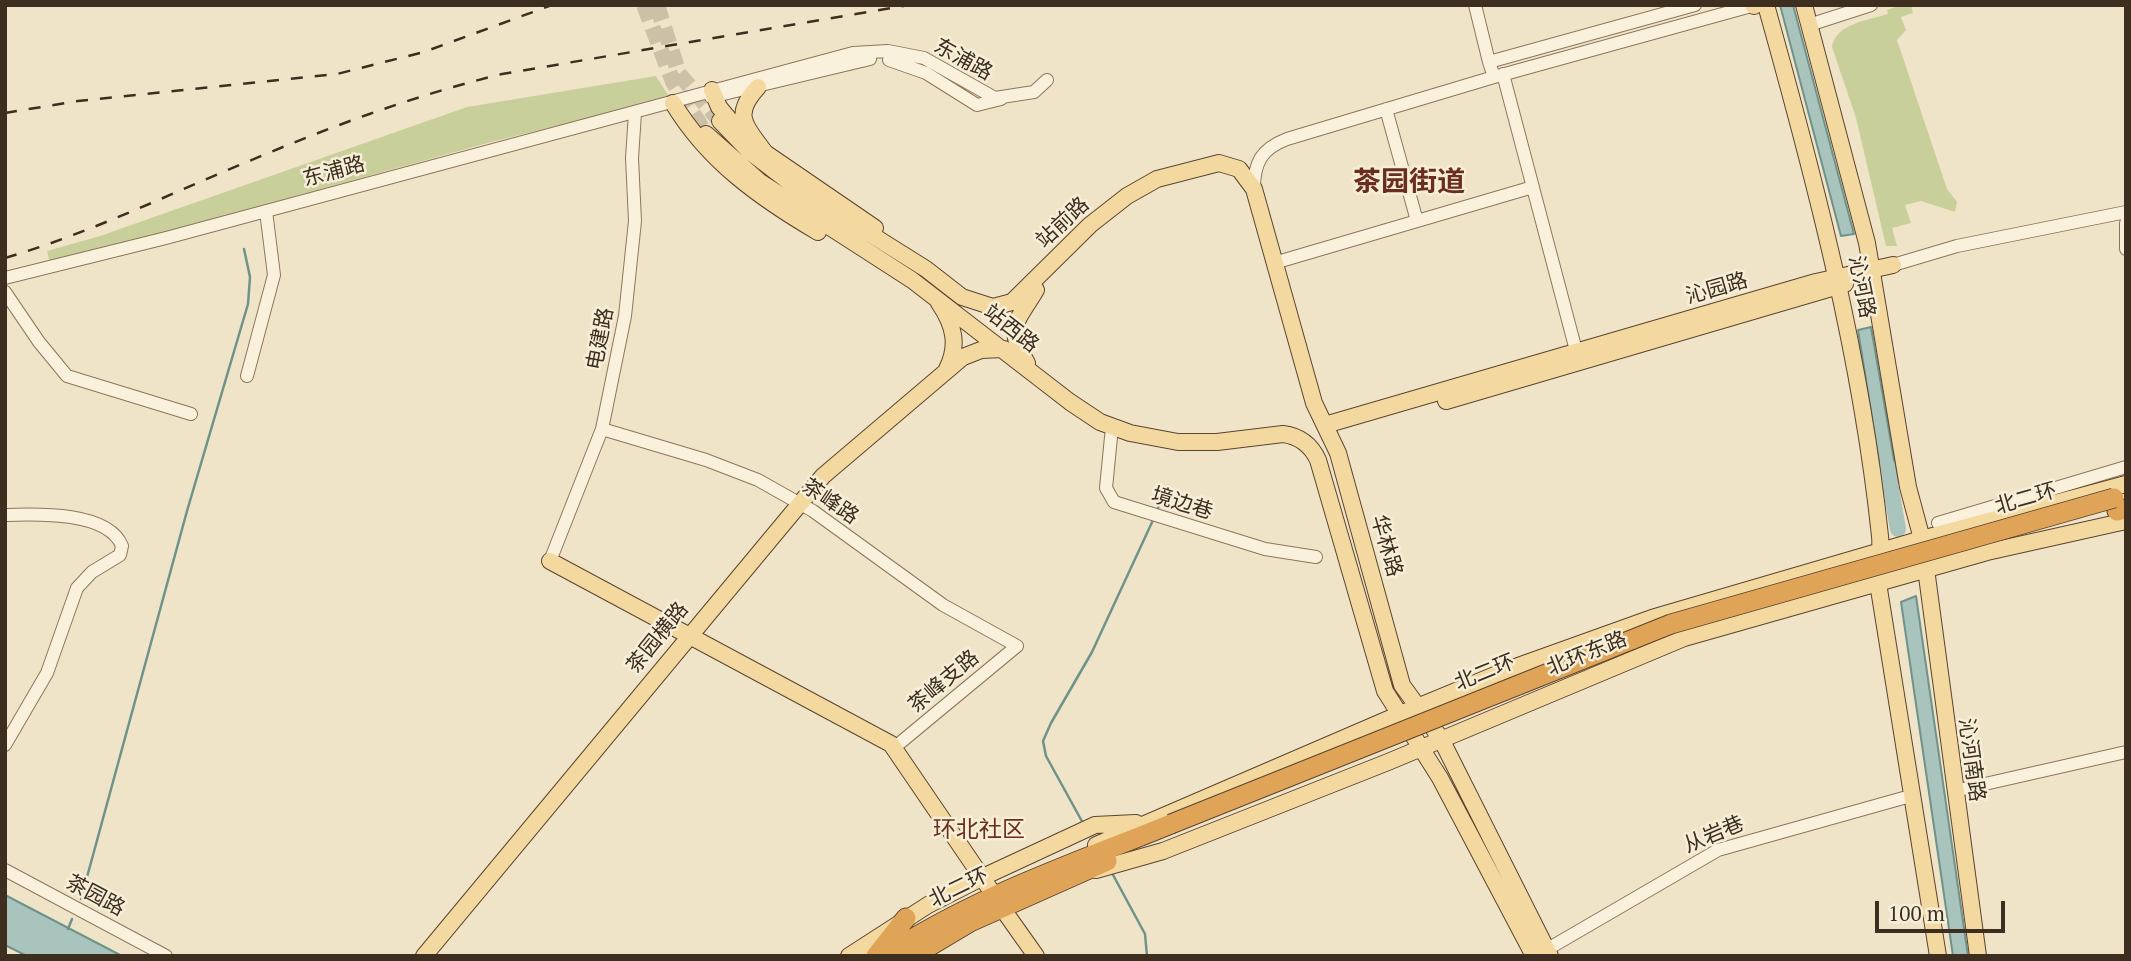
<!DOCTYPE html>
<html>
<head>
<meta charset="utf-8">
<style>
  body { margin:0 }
  #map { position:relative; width:2131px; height:961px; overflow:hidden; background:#f0e4c8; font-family:"PT Serif",serif }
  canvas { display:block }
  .frame { position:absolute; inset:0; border:7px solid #3d2e20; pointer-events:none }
  .scale { position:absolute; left:1875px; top:901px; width:130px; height:32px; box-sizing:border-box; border:4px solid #3d2e20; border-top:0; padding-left:9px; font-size:21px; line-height:24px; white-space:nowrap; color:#3d2e20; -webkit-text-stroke:5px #f7eed8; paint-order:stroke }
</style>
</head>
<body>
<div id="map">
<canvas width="2131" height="961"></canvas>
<div class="frame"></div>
<div class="scale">100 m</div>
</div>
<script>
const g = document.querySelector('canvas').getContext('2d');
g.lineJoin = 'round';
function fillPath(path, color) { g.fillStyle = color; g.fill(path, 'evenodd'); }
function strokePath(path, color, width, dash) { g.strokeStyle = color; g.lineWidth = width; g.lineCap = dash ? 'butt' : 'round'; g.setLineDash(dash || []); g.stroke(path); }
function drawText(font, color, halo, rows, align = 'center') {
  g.font = font + ' "PT Serif","Noto Sans SC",serif'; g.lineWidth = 5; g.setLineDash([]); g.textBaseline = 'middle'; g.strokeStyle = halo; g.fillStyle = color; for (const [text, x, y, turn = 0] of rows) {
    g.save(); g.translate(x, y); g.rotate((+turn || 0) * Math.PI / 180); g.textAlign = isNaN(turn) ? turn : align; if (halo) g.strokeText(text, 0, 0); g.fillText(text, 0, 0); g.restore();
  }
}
fillPath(new Path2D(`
  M 1902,5 L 1911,5 L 1913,13 L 1901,17 L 1906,30 L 1897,40 L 1947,189 L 1957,202 L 1955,212 L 1921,201 L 1905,205 L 1911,223 L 1892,228 L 1897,246 L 1886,246 L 1856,118 L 1832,47 C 1835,24 1868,20 1888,14 L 1887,10 Z
  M 656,76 L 670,98 L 495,141 L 50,264 L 47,251 L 100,236 L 467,107 Z`), '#c9cf9b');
const water = new Path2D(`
  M 1780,5 L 1793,5 L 1854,234 L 1841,236 Z
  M 1871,327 L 1898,483 L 1883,487 L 1858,330 Z
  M 1916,596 L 1968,956 L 1953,956 L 1901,602 Z
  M 5,895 L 122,956 L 27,956 L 5,945 Z`);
fillPath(water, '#a9c4bc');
strokePath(water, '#6f938a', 2);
strokePath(new Path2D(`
  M 1156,512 L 1168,486
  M 1084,825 L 1046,756 L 1043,741 L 1051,723 L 1092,652 L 1154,518
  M 1112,873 L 1145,934 L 1147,956
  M 81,899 L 187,511 L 248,304 L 250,277 L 244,249
  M 68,929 L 72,919`), '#6f938a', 2.5);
strokePath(new Path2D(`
  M 1887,466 L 1898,529`), '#a9c4bc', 16);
strokePath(new Path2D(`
  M 644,5 L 673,82 L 706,134
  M 657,5 L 679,74 L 720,121`), '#ccc0a6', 16, [16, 8]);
const minor = new Path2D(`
  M 1475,5 L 1489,62
  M 1809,25 L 1871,5
  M 889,60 L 926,73 L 977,105 L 1001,99
  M 1503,74 L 1578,358
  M 1494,77 L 1489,62 L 1695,5
  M 711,97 L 870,59
  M 1386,109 L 1417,221
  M 1254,189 C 1254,163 1261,149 1287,139 L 1494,77 L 1755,5
  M 2126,223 L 2126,249
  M 1274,263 L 1533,187
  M 1893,265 L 1957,246 L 2126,212
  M 5,278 L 166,238 L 853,53 L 888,51 L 924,58 L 995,98 L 1034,92 L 1047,80
  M 5,292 L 39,342 L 67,376 L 191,414
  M 247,376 L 274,275 L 266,211
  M 1112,427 L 1106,488 L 1114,502 L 1265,549 L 1316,557
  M 602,429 L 706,460 L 758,480 L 813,511 L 943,605 L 1017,646 L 895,747
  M 5,515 C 36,514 108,511 122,546 L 120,555 L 92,572 L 77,588 L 47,673 L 5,745
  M 1938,523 L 2126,467
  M 550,561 L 602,429 L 625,316 L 635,221 L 632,158 L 635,113
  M 1954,791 L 2126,752
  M 5,870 L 166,956
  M 1546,950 L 1718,850 L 1914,795`);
const major = new Path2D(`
  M 1753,5 L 1754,6
  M 1766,5 C 1815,180 1861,355 1880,536 C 1882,552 1876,567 1878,583 L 1938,956
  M 1804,5 L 1867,243 L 1908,487 L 1922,539 L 1978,956
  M 758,87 C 730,117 748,128 766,154
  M 712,90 L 719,107 L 734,125
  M 673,103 C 708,161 760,198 818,232
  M 720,121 L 750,152 L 797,188 L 926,269 L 962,297 L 993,307 L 1012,302 L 1090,225 L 1127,196 L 1157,179 L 1219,163 L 1239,169 L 1254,189 L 1314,403 L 1338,453 L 1402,685 L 1441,739 L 1550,956
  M 706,134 L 760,182 L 912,280 L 1070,402 L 1100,422 L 1130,433 L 1178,442 L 1217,442 L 1283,434 C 1299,436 1311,445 1318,460 L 1385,691 L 1440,778 L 1534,956
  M 764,152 L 875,228
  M 939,303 C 954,325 959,345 947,369
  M 1027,363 C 1005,326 1017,322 1036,290
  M 1446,401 L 1845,284
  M 1325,425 L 1816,282 L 1893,265
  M 550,561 L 891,744 L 994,895
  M 1096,845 L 1400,714 L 1507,670 L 1652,618 L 1922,539 L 2126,484
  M 1096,870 L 1163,851 L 1388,762 L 1684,638 L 1987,552 L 2126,521
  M 1002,908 L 1036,956
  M 424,956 L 823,476 L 963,357 L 981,350 L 1004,349
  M 849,956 L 928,905 L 983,877 L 1095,825 L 1136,823`);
const highway = new Path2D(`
  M 2117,511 L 2126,509
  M 876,956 L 906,918
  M 885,956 C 974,897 1073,864 1171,824
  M 913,956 L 970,922 L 1107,861`);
strokePath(minor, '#8d765c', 14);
strokePath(major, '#5b4430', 18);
strokePath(highway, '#5b4430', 21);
strokePath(minor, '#faf1dc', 12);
strokePath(major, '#f3d9a0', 16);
strokePath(highway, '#e0a458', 19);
strokePath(new Path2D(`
  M 5,113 L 78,101 L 337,74 L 424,52 L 552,5
  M 5,258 C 87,234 163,197 242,164 C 327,128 412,96 502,74 L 909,5`), '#3d2e20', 2.5, [12, 12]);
const highwayBridge = new Path2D(`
  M 1171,824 L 1671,624 L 2114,498`);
strokePath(highwayBridge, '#5b4430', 21, []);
strokePath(highwayBridge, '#e0a458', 19);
drawText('21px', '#3d2e20', '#f7eed8', [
  ["东浦路",963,60,29],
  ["东浦路",334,172,-15],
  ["站前路",1063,223,-43],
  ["沁河路",1861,287,79],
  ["沁园路",1717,289,-16],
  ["站西路",1011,329,38],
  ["电建路",601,339,-79],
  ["北二环",2026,499,-16],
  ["茶峰路",830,502,34],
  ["境边巷",1182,504,17],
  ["华林路",1386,546,74],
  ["茶园横路",658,638,-51],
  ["北环东路",1587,654,-22],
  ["北二环",1485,673,-22],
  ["茶峰支路",944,682,-40],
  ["沁河南路",1971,760,82],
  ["从岩巷",1714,835,-23],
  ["北二环",959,888,-26],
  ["茶园路",95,896,28]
]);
drawText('23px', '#6b2e1e', '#f7eed8', [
  ["环北社区",979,830]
]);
drawText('bold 28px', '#6b2e1e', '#f7eed8', [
  ["茶园街道",1409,183]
]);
</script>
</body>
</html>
